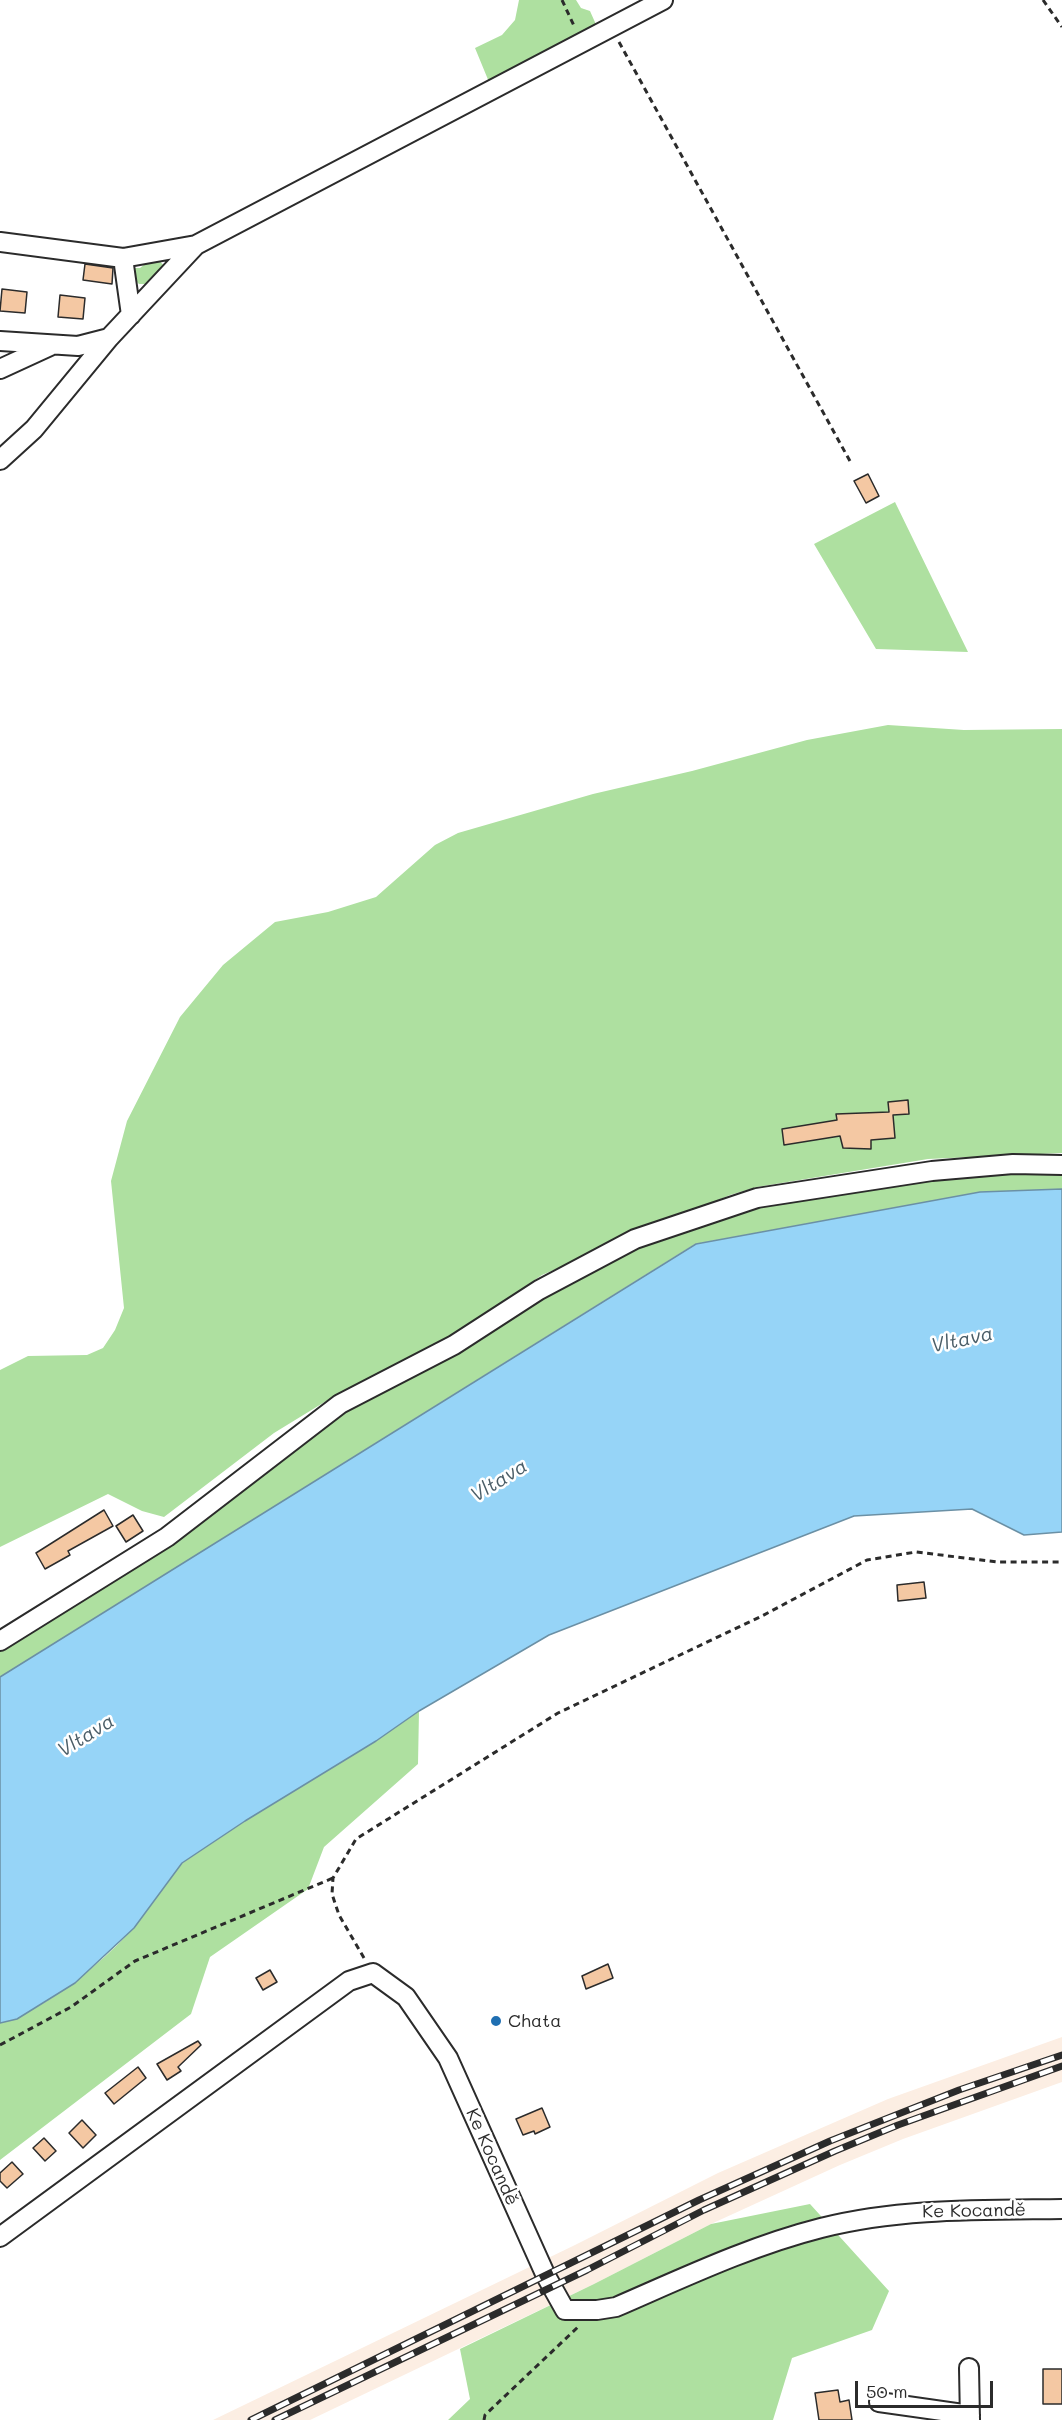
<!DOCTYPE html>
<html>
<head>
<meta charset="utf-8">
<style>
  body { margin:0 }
  #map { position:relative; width:1062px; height:2420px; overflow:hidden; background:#fff; font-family:Mali,sans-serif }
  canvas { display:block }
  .scale { position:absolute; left:855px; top:2381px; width:138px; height:27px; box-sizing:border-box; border:3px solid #2b2b2b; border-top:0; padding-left:8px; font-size:18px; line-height:21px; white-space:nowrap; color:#2b2b2b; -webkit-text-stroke:4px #fff; paint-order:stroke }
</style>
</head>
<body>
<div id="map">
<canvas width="1062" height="2420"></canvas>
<div class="scale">50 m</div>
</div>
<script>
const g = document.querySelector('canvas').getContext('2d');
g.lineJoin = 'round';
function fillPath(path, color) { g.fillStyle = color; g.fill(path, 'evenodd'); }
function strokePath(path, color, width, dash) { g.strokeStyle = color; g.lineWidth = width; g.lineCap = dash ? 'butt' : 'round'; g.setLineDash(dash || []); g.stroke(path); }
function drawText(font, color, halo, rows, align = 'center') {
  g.font = font + ' Mali,sans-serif'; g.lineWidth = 5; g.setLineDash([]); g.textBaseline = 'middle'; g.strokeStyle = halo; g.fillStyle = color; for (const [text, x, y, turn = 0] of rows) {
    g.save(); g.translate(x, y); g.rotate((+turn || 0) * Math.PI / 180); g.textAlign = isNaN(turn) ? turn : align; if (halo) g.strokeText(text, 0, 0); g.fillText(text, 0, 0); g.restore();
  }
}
fillPath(new Path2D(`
  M 1062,2037 L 1062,2082 L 903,2139 L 840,2165 L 711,2224 L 594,2284 L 310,2420 L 213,2420 L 575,2245 L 718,2173 L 888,2099 Z`), '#fceee3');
fillPath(new Path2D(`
  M 519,0 L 576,0 L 581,8 L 590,11 L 598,29 L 489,82 L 475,48 L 502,35 L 515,20 Z
  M 150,260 L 159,260 L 164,266 L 146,284 L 139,284 L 136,281 L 134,268 L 140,268 Z
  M 895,502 L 968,652 L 876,649 L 814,544 Z
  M 888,725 L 964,730 L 1062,729 L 1062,1153 L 928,1159 L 757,1187 L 730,1195 L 542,1275 L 456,1334 L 336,1395 L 274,1433 L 164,1517 L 142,1511 L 108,1494 L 0,1547 L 0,1370 L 28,1356 L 87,1355 L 103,1348 L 115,1330 L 124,1308 L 111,1181 L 127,1121 L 180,1017 L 223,965 L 275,922 L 328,912 L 376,897 L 435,845 L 458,833 L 593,794 L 692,771 L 807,740 Z
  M 1062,1165 L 1062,1189 L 980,1192 L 695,1244 L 0,1677 L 0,1641 L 167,1537 L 340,1404 L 635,1239 L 757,1198 Z
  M 419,1711 L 418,1764 L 324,1847 L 308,1889 L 210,1957 L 191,2014 L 0,2160 L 0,2023 C 43,2012 106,1960 135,1926 C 149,1909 169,1873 185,1861 C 259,1805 343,1764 419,1711 Z
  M 810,2204 L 889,2291 L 872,2330 L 792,2358 L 773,2420 L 448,2420 L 470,2399 L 460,2349 L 594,2284 L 711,2224 Z`), '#aee0a0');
const water = new Path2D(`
  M 1062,1189 L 1062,1532 L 1024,1535 L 972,1509 L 854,1516 L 549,1635 L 419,1711 L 376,1741 L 245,1821 L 182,1863 L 134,1928 L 75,1983 L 17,2019 L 0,2023 L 0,1677 L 696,1244 L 980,1192 Z`);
fillPath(water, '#96d4f7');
strokePath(water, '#6b90a5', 1.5);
const building = new Path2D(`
  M 85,264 L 113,268 L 112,284 L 83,280 Z
  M 2,289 L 27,292 L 25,313 L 0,311 Z
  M 60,295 L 85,298 L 83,319 L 58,317 Z
  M 868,474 L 879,496 L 866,503 L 854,481 Z
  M 908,1100 L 909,1114 L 893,1115 L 895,1138 L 871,1140 L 871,1149 L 843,1148 L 840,1136 L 784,1145 L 782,1129 L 837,1120 L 836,1114 L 889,1112 L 888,1102 Z
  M 104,1510 L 113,1526 L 68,1551 L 70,1555 L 45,1569 L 36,1553 Z
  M 133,1515 L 143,1531 L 126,1542 L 116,1526 Z
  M 924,1582 L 926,1598 L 898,1601 L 897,1585 Z
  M 608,1964 L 613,1978 L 586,1989 L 582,1976 Z
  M 270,1970 L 277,1982 L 263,1990 L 256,1978 Z
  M 198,2041 L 201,2045 L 178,2067 L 181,2071 L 167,2080 L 157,2064 Z
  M 138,2067 L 146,2078 L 114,2104 L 105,2093 Z
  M 542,2108 L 550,2127 L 535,2134 L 534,2131 L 523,2135 L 516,2119 Z
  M 82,2120 L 96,2135 L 83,2148 L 69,2133 Z
  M 44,2138 L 56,2151 L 45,2161 L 33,2148 Z
  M 12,2162 L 23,2174 L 7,2188 L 0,2181 L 0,2173 Z
  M 1043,2369 L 1062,2369 L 1062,2404 L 1043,2404 Z
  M 838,2390 L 840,2402 L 849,2400 L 852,2420 L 819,2420 L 815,2393 Z`);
fillPath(building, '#f4c8a3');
strokePath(building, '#2b2b2b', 1.5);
const minor = new Path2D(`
  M 0,242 L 123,258 L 196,245 L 663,0
  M 123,258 L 131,315
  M 0,341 L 78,346 L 109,338
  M 0,369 L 50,346
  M 0,460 L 34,429 L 109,338 L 196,245
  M 0,1641 L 167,1537 L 340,1404 L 454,1345 L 539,1290 L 635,1239 L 757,1198 L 932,1171 L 1013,1164 L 1062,1165
  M 0,2237 L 349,1981 L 373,1973 L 406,1997 L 448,2058 L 546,2276 L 565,2310 L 597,2310 L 616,2307 C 683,2278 750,2246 821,2228 C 900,2208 981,2210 1062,2209
  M 969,2368 L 970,2420
  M 879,2402 L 970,2415`);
strokePath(minor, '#2b2b2b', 22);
strokePath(new Path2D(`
  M 562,0 L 575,28
  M 1043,0 L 1062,27
  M 619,42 L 851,463
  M 364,1958 L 339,1915 L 332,1894 L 333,1878 L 356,1839 L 558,1713 L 762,1616 L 867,1560 L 916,1552 L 998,1562 L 1062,1562
  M 0,2045 L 71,2007 L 135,1961 L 333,1878
  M 484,2420 L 485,2415 L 578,2327`), '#2b2b2b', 3, [6, 4.5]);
strokePath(minor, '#fff', 18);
const rail = new Path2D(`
  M 251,2420 L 699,2200 L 830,2141 L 959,2090 L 1062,2055
  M 275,2420 L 587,2270 L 704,2210 L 835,2151 L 898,2125 L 1062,2066`);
strokePath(rail, '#2b2b2b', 7);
strokePath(rail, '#fff', 4.5, [14]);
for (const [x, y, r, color] of [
  [496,2021,6,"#1f6fb2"]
]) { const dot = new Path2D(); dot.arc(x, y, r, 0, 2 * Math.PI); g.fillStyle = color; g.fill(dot); strokePath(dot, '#fff', 2); }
drawText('18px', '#2b2b2b', '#fff', [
  ["Chata",508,2021]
], 'left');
drawText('18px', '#2b2b2b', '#fff', [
  ["Ke Kocandě",492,2157,66],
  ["Ke Kocandě",974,2211,-1]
]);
drawText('italic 20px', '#4b5e68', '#fff', [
  ["Vltava",962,1340,-12],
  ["Vltava",499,1481,-32],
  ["Vltava",86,1736,-32]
]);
</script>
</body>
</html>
